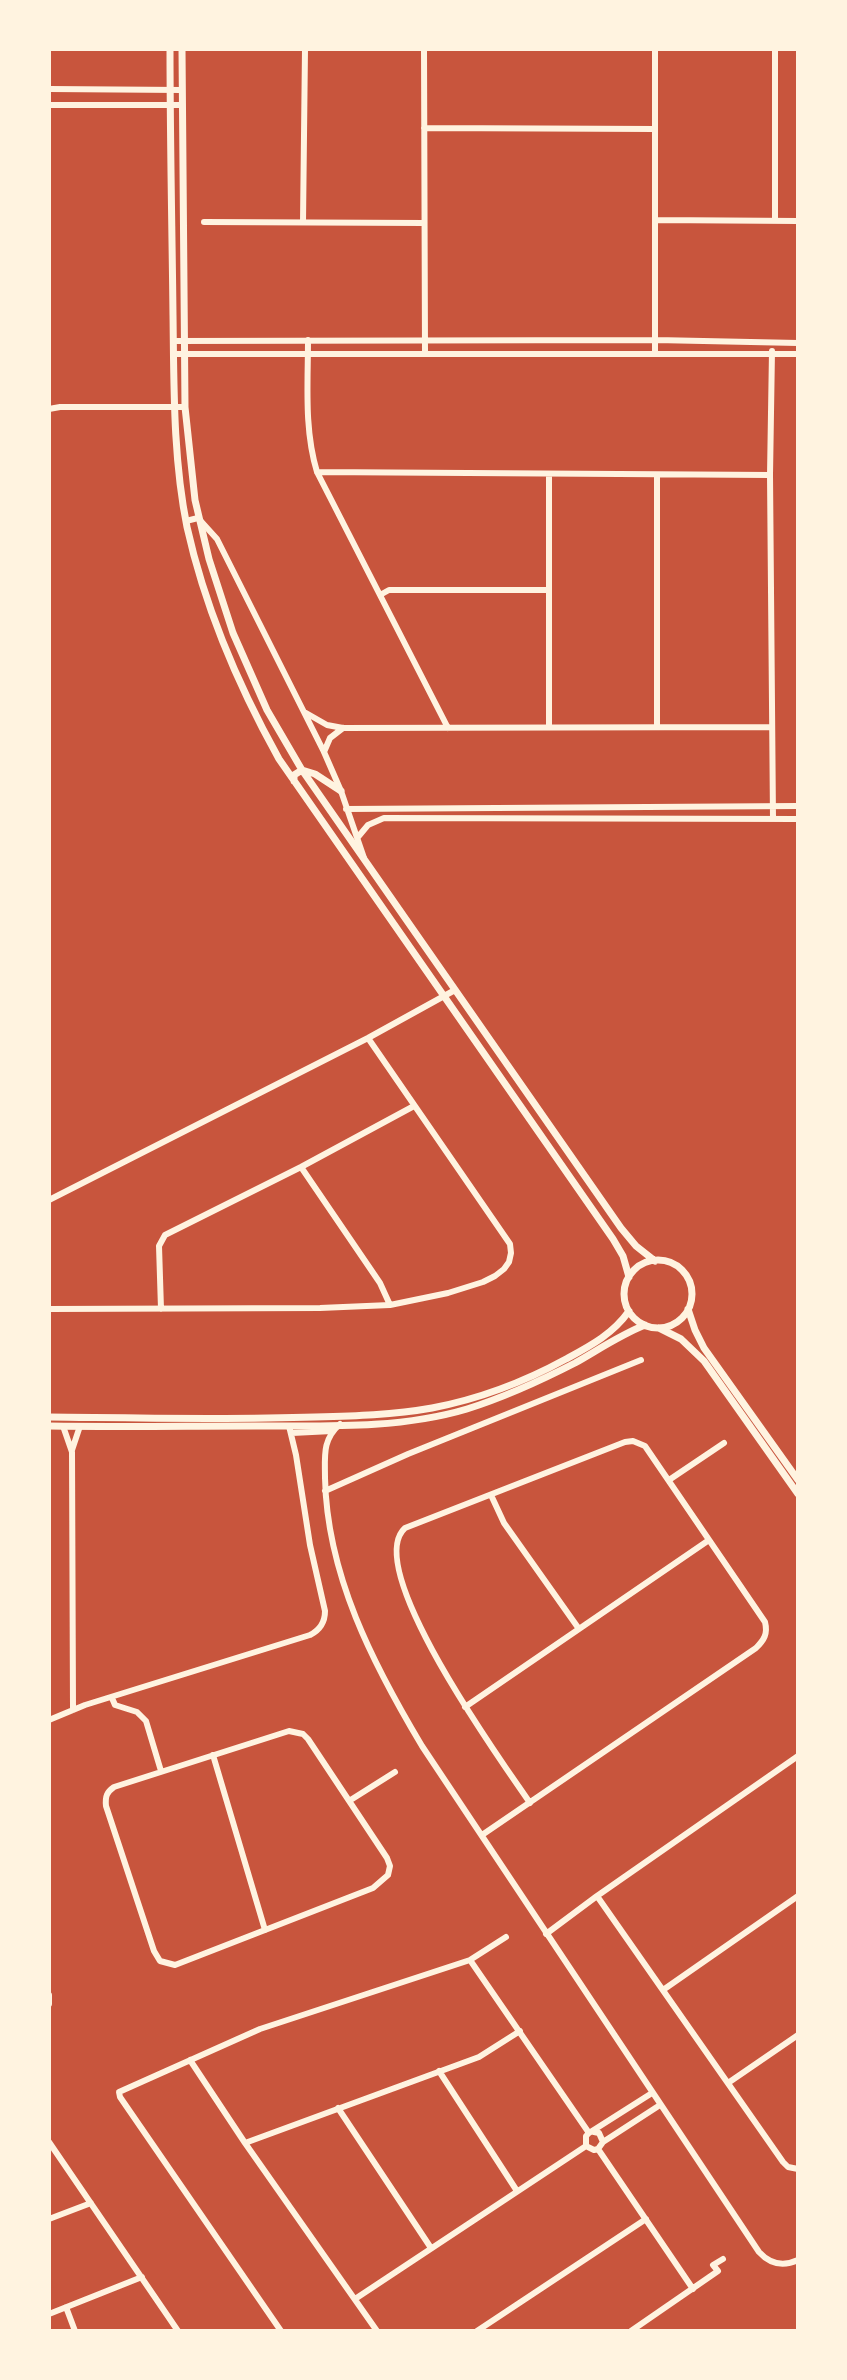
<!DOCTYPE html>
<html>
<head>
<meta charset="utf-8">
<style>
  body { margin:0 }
  #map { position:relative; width:847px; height:2380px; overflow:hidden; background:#c8553d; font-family:Bitter,serif }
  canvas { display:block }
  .frame { position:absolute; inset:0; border:51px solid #fff3e0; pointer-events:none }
</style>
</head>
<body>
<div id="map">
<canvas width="847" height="2380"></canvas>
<div class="frame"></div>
</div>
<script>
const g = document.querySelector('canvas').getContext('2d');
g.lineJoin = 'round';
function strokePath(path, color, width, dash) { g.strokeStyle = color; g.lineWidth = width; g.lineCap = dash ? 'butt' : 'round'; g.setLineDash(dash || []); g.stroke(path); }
strokePath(new Path2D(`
  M 424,49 L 425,353
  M 655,49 L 655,353
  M 49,89 L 182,90
  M 49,105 L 182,105
  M 424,128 L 655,129
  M 655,220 L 798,221
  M 775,221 L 775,49
  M 204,222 L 424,223
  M 303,222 L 305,49
  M 308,340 C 308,384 304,429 317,472 L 448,728
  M 174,341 L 656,340 L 798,343
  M 772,351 L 770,475 L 773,819
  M 174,354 L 798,354
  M 49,409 L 60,407 L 185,407
  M 317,472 L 770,475
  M 186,521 L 198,518 L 217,539 L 324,752 L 341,791 L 364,858
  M 380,595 L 389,590 L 549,590
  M 306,713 L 327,725 L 343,728 L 772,727
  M 549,727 L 549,474
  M 657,727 L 657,475
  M 324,752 L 330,738 L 343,728
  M 346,809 L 798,806
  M 358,837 L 368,825 L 384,818 L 798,819
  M 301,1167 L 380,1283 L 390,1305
  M 49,1200 L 368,1038 L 455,990
  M 49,1309 L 320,1308 L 390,1305 L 448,1293 L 483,1282 L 495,1276 L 504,1269 L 509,1262 L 511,1253 L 510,1244 L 368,1038
  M 161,1309 L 159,1246 L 165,1235 L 301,1167 L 414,1106
  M 340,1424 C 322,1440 325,1456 325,1478 C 327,1575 373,1664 422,1746 L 759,2252 C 770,2264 783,2267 798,2260
  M 63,1426 L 72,1452 L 73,1710
  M 292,1433 L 332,1431
  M 72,1450 L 80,1426
  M 669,1480 L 724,1443
  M 325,1491 L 408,1454 L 641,1360
  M 491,1495 L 504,1523 L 579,1629
  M 112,1698 L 115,1705 L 137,1712 L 146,1721 L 161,1771
  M 465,1707 L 709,1540
  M 49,1720 L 85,1705 L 310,1635 C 320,1630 325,1622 325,1611 L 310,1545 L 296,1455 L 289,1426
  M 289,1731 L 303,1734 L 308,1739 L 387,1858 L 390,1866 L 388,1875 L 373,1888 L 175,1965 L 160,1961 L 154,1951 L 106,1806 C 105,1796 107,1792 114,1787 Z
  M 213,1755 L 265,1930
  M 349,1801 L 395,1772
  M 482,1835 L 756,1648 C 764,1640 768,1634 765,1622 L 645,1446 L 633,1441 L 625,1442 L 405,1528 C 361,1568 503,1763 530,1803
  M 597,1896 L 783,2162 L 788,2167 L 798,2169
  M 546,1934 L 597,1896 L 798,1756
  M 470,1960 L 589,2133
  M 663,1990 L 798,1896
  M 49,1995 L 49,2004
  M 190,2060 L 245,2143 L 377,2331
  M 439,2071 L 517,2191
  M 728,2083 L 798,2035
  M 338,2108 L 431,2248
  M 594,2132 L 599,2133 L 603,2142 L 598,2149 L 594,2150 L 586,2146 L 586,2136 L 589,2133 L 652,2093
  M 49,2142 L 178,2331
  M 603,2142 L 660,2105
  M 245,2143 L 479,2057 L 520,2031
  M 598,2149 L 693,2289
  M 49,2219 L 91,2203
  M 355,2299 L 586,2146
  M 66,2307 L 75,2331
  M 49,2314 L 142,2277
  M 281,2331 L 120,2097 L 119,2092 L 260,2029 L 470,1960 L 506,1937
  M 477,2331 L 646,2219
  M 631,2331 L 718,2271 L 713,2265 L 723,2259`), '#fff3e0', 6);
strokePath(new Path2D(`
  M 170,49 C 170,138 172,226 173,315 C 174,386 173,458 187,527 C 205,608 239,687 279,759 L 613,1239 L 623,1256 L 629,1277
  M 182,49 L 185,407 L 195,500 L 209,559 L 233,633 L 267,710 L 302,770 L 621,1228 L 636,1246 L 655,1261
  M 294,781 L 294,775 L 302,770 L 315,774 L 341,791
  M624 1294a34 34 0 1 1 68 0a34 34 0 1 1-68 0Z
  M 688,1309 L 695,1330 L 704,1348 L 798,1480
  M 659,1328 L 681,1339 L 704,1361 L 798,1494
  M 49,1417 C 138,1418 227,1420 315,1417 C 354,1416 393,1415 432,1408 C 479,1399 524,1382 566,1359 C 590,1346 613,1334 629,1311
  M 49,1426 C 118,1427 187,1426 256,1426 C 326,1426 400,1429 467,1409 C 505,1397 540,1381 575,1363 C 598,1350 620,1335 645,1325`), '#fff3e0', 7);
</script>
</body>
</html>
